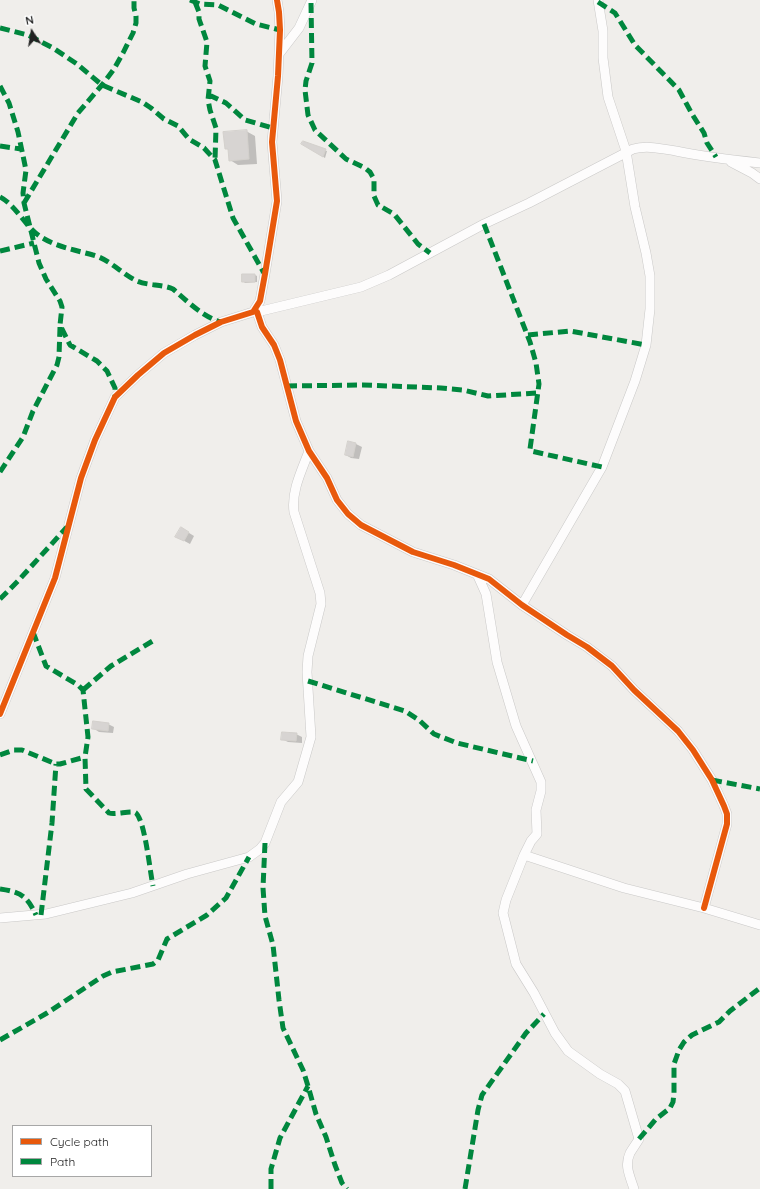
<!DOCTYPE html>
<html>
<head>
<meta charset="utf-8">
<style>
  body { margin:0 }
  #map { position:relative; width:760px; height:1189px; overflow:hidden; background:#f0eeeb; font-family:Quicksand,sans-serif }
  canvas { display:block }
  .legend { position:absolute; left:12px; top:1125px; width:140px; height:52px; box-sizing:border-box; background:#fff; border:1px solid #a7a7a7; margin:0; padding:5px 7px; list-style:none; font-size:12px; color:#222 }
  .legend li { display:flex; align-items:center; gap:8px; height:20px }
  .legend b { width:20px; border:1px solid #a7a7a7 }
  .north { position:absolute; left:12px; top:12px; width:40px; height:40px; -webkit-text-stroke:3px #fff; paint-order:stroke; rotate:348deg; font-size:11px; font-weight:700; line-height:16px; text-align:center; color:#222 }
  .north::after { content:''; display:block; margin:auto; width:14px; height:18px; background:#222; clip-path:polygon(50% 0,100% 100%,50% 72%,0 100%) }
</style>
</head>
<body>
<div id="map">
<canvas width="760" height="1189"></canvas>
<ul class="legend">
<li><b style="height:5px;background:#e8590c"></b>Cycle path</li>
<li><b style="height:5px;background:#00873e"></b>Path</li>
</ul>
<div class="north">N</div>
</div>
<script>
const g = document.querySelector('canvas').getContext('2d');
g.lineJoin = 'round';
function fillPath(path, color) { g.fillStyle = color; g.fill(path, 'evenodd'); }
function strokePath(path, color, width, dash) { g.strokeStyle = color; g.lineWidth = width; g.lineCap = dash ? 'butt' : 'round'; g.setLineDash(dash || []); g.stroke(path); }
fillPath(new Path2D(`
  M 246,131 L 255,136 L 257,164 L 238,165 L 230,160 L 229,150 L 226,148 Z
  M 303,144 L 327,151 L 325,158 Z
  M 255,275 L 257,276 L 257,282 L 245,283 L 243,281 Z
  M 348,442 L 356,444 L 362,447 L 359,459 L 351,458 L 346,455 Z
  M 181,528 L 194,536 L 190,544 L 177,537 Z
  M 108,724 L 114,727 L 113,733 L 99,732 L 93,728 Z
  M 296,734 L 302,737 L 302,743 L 288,742 L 282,739 Z`), '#0003');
const building = new Path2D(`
  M 247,130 L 249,159 L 229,161 L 228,149 L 225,149 L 223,132 Z
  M 303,141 L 326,149 L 323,157 L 301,144 Z
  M 242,274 L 255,274 L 255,282 L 242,282 Z
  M 348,441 L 356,443 L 353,457 L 345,455 Z
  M 181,527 L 189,532 L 184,541 L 175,537 Z
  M 93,721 L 109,723 L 108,731 L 92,729 Z
  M 282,732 L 297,733 L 296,741 L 281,740 Z`);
fillPath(building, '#d7d4d2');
strokePath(building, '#d3d0cc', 1);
const minor = new Path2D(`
  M 279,54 L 299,28 L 312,0
  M 731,162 L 752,173 L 760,179
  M 253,312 L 257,312 L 361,287 L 389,275 L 484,224 L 529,203 L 633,149 C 648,145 662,149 676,151 C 704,157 732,160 760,163
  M 257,312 L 262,327 L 274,345 L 280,360 L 296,421 L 309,451 L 327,478 L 337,500 L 348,514 L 361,525 L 413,552 L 454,565 L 489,579 L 522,605 L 567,635 L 587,647 L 612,666 L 634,690 L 678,731 L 693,750 L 712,780 L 724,806 L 727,814 L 727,824 L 704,908
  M 477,574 L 486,594 L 497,662 L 516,726 L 541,782 L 541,791 L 536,810 L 537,834 L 531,841 L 524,855 L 506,900 L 503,913 L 516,964 L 534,993 L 555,1033 L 568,1051 L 600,1074 L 618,1084 L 625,1091 L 639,1139 C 636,1144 633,1148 630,1153 C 624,1166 630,1176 634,1189
  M 522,605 L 602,467 L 635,381 L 646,345 L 650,309 L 650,276 L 646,253 L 635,207 L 626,151 L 608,97 L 603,58 L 603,31 L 598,0
  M 0,714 L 55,578 L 81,478 L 95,440 L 115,397 L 138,375 L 164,353 L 195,335 L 221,322 L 253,312 L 260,301 L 265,274 L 277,201 L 272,142 L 278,76 L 280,30 L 279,12 L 277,0
  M 524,855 L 624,888 L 704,908 L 760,925
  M 0,918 L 46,914 L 132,893 L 187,874 L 249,857 L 260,849 L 265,843 L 281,802 L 298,782 L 311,737 L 307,672 L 308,656 L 321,604 L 320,593 L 294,512 C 291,491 302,470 309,451`);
strokePath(minor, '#c9c8c7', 10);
strokePath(minor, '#fdfcfc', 9);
strokePath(new Path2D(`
  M 190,0 L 200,4 L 218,5 L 256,24 L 280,30
  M 195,2 L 199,12 L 199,19 L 207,42 L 205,66 L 210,81 L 208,100 L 210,110 L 216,128 L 215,160
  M 598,2 L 615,13 L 635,45 L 679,90 L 692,114 L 704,133 L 707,143 L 716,157
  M 311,3 L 312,63 L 306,81 L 305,90 L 308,115 L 315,130 L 346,159 L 365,168 L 370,172 L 374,179 L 374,196 L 378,205 L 394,214 L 418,244 L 430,253
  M 0,28 L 28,35 L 53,48 L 77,64 L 102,85 L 142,102 L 151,108 L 164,119 L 178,126 L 189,139 L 204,148 L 215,160 L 233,218 L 264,273
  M 0,86 L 9,103 L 18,132 L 26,170 L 23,193 L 24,203 L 39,263 L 46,279 L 60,301 L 62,307 L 60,325 L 70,345 L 97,361 L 107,371 L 115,388 L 115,397
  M 209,95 L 226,103 L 245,120 L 273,128
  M 0,146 L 21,149
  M 0,197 C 17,206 25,227 41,237 C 57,247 75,250 93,255 C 109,259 122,274 137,281 C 149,286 162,284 173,289 C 187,301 203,317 221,322
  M 24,203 L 78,113 L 102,85 L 114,69 L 123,53 L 133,33 L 136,23 L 136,16 L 134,8 L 134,0
  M 484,224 L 530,342 L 536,363 L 539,384 L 530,449 L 531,451 L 602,467
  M 0,251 L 34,243
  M 528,335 L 570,331 L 646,345
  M 287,386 L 363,385 L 441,388 L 463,390 L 488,396 L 538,393
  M 0,472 L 23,437 L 33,411 L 57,365 L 59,357 L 60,327
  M 0,599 L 18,581 L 67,527
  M 33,632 L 46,666 L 78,685 L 83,690 L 88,737 L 85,757 L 86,789 L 109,813 C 115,815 133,810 136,813 C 145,821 150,872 153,886
  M 308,681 L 405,711 L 419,720 L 434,734 L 457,743 L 533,761
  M 83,690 L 111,666 L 156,639
  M 0,755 L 14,750 L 22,750 L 56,764 L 60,764 L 85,757
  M 712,780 L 760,789
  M 265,843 L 263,888 L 265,916 L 273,945 L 279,1000 L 283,1028 L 303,1070 L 308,1086 L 316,1114 L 326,1137 L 335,1165 L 342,1183 L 347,1189
  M 0,889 C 21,892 27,896 36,915
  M 41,915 L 52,823 L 56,764
  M 0,1040 L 47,1013 L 103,976 L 112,972 L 153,964 L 158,960 L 167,939 L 207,915 L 226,898 L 249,857
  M 639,1139 L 656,1119 L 670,1108 L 673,1102 L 674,1093 L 674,1064 L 679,1050 L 684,1042 L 692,1035 L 719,1022 L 730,1011 L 760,988
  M 271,1189 L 271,1169 L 280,1138 L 308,1086
  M 465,1189 L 478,1110 L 482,1095 L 526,1033 L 544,1014`), '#00873e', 5, [10, 5]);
strokePath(new Path2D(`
  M 257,312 L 262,327 L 274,345 L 280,360 L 296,421 L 309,451 L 327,478 L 337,500 L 348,514 L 361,525 L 413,552 L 454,565 L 489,579 L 522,605 L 567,635 L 587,647 L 612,666 L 634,690 L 678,731 L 693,750 L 712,780 L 724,806 L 727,814 L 727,824 L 704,908
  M 0,714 L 55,578 L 81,478 L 95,440 L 115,397 L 138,375 L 164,353 L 195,335 L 221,322 L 253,312 L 260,301 L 265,274 L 277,201 L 272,142 L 278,76 L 280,30 L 279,12 L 277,0`), '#e8590c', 6);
</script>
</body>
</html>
